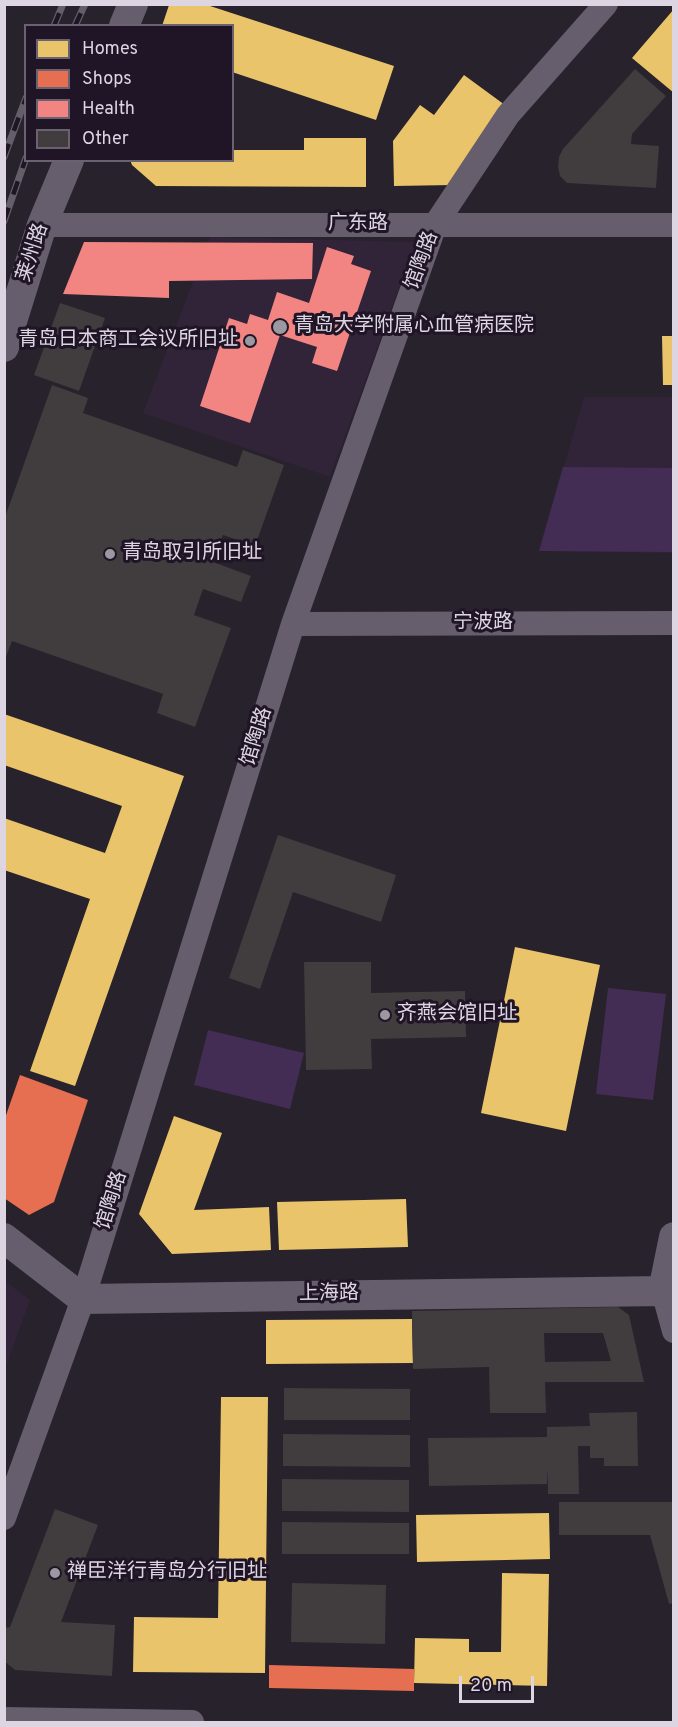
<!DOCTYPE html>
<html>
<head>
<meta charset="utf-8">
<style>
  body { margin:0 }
  #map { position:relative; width:678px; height:1727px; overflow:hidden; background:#27222c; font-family:Overpass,sans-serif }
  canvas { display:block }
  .frame { position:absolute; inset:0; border:6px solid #ddd6e2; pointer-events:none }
  .legend { position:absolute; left:24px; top:24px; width:210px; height:138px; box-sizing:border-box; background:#1f1526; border:2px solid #6b6271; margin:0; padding:8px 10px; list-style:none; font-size:18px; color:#ddd6e2 }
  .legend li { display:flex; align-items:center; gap:12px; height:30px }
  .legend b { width:30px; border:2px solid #6b6271 }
  .scale { position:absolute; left:459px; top:1676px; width:75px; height:27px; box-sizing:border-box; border:3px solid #ddd6e2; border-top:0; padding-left:8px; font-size:18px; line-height:21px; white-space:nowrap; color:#ddd6e2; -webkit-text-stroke:4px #1f1526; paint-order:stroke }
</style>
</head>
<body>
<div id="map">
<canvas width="678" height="1727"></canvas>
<div class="frame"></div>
<ul class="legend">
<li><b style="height:16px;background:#e9c46a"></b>Homes</li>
<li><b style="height:16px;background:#e76f51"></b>Shops</li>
<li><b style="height:16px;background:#f28482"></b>Health</li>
<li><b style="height:16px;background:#413c3e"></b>Other</li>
</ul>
<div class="scale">20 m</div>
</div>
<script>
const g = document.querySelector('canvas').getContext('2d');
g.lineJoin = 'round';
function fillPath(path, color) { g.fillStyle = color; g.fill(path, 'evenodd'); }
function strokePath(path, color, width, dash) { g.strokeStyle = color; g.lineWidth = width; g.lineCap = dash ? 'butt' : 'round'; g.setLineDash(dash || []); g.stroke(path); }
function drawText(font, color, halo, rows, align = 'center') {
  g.font = font + ' Overpass,"Noto Sans SC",sans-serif'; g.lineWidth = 6; g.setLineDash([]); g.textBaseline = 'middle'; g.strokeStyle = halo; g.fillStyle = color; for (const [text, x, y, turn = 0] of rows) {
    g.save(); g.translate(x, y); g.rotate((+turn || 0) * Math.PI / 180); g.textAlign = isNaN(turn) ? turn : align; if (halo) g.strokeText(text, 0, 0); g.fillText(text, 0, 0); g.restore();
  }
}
fillPath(new Path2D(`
  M 210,237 L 416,242 L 330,477 L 143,413 Z
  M 584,397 L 673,397 L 673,553 L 539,551 Z
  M 5,1281 L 30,1300 L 5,1369 Z`), '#312439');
fillPath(new Path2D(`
  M 563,467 L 673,468 L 673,552 L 539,551 Z
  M 608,988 L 666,994 L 653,1100 L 596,1094 Z
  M 208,1030 L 304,1053 L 290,1109 L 194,1085 Z`), '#442d54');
fillPath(new Path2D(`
  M 169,5 L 207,5 L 394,66 L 376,120 L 232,72 L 232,26 L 162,26 Z
  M 674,9 L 674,93 L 632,58 Z
  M 464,75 L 509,108 L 453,185 L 394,186 L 393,141 L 420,105 L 434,115 Z
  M 304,138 L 366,138 L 366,187 L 156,186 L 132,165 L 130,160 L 232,160 L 232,150 L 304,150 Z
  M 662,336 L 674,336 L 674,385 L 663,385 Z
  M 4,714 L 184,776 L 75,1086 L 30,1071 L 90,899 L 4,870 L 4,818 L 105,853 L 122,806 L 4,765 Z
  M 515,947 L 600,965 L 566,1131 L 481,1113 Z
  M 174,1116 L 222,1133 L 194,1210 L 269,1207 L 271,1250 L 172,1254 L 139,1214 Z
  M 406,1199 L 408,1247 L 279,1250 L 277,1202 Z
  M 412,1319 L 413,1363 L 266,1364 L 266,1320 Z
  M 221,1397 L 268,1397 L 265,1673 L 133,1672 L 134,1617 L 218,1618 Z
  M 549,1513 L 550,1559 L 417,1562 L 416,1515 Z
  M 502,1573 L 549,1574 L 547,1686 L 414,1683 L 415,1638 L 469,1639 L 469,1652 L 501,1652 Z`), '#e9c46a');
fillPath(new Path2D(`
  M 20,1075 L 88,1100 L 54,1202 L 29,1215 L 4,1198 L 4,1121 Z
  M 269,1665 L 414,1669 L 414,1691 L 269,1688 Z`), '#e76f51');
fillPath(new Path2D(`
  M 84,242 L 313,243 L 312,279 L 169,281 L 169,298 L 63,294 Z
  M 327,247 L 354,256 L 351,264 L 371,271 L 337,371 L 312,363 L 317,347 L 280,335 L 250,423 L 200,406 L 229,318 L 247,324 L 250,314 L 268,320 L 277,292 L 309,303 Z`), '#f28482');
fillPath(new Path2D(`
  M 635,69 L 666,96 L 632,134 L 631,144 L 659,146 L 656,188 L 567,183 L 560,176 L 558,167 L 559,157 L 563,149 Z
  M 60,303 L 105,318 L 79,391 L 34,375 Z
  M 52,385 L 88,398 L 83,413 L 237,467 L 243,450 L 284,465 L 255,546 L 223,535 L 213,562 L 251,576 L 241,602 L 203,589 L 194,615 L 231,628 L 195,727 L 157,713 L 163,694 L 12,641 L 4,662 L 4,520 Z
  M 278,835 L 396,875 L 381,922 L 293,892 L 260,989 L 229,978 Z
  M 304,962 L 371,962 L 371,993 L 465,991 L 466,1037 L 371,1039 L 372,1069 L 306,1070 Z
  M 618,1307 L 629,1315 L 644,1382 L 545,1382 L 546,1413 L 490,1413 L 489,1367 L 413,1369 L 412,1311 ZM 544,1333 L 603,1333 L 611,1361 L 545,1362 Z
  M 284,1388 L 410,1389 L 410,1420 L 284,1420 Z
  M 637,1412 L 638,1466 L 604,1466 L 604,1458 L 590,1458 L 590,1446 L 578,1446 L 579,1494 L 548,1494 L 548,1470 L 547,1484 L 429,1486 L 428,1438 L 547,1437 L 547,1427 L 590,1426 L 589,1413 Z
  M 283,1434 L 410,1435 L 410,1467 L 283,1466 Z
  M 282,1479 L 409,1480 L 409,1512 L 282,1511 Z
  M 559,1502 L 674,1502 L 674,1603 L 669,1604 L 650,1535 L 559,1535 Z
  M 55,1509 L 98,1525 L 61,1622 L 115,1625 L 112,1676 L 15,1670 L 4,1661 L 4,1628 L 10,1627 Z
  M 282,1522 L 409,1523 L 409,1554 L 282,1554 Z
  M 292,1583 L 386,1585 L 385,1644 L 291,1642 Z`), '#413c3e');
strokePath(new Path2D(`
  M 42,225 L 674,225
  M 293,624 L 674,623
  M 663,1291 L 674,1331
  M 4,1518 L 83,1299 L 293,624 L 435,225 L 508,115 L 606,4
  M 4,1719 L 192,1722`), '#665d6d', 24);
strokePath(new Path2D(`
  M 124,26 L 133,4
  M 4,347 L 42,225 L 69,160
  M 4,1238 L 83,1299 L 663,1291 L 674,1295
  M 663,1291 L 674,1237`), '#665d6d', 30);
const rail = new Path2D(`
  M 54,26 L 63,4
  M 75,26 L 85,4
  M 4,157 L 26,98
  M 4,221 L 26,158`);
strokePath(rail, '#635e68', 7);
strokePath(rail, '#1f1526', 4.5, [14]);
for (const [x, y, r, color] of [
  [280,327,8,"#9d97a2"],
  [250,341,6,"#9d97a2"],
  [110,554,6,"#9d97a2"],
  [385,1015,6,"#9d97a2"],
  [55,1573,6,"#9d97a2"]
]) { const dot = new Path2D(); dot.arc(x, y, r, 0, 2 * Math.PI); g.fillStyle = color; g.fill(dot); strokePath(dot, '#1f1526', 2); }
drawText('20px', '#ddd6e2', '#1f1526', [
  ["广东路",358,225],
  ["莱州路",34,253,-72],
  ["馆陶路",423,261,-70],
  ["宁波路",483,624],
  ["馆陶路",258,737,-73],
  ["馆陶路",113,1201,-73],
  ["上海路",329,1295,-1]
]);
drawText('20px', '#ddd6e2', '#1f1526', [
  ["青岛大学附属心血管病医院",294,327],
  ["青岛日本商工会议所旧址",238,341,"right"],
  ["青岛取引所旧址",122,554],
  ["齐燕会馆旧址",397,1015],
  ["禅臣洋行青岛分行旧址",67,1573]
], 'left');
</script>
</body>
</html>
